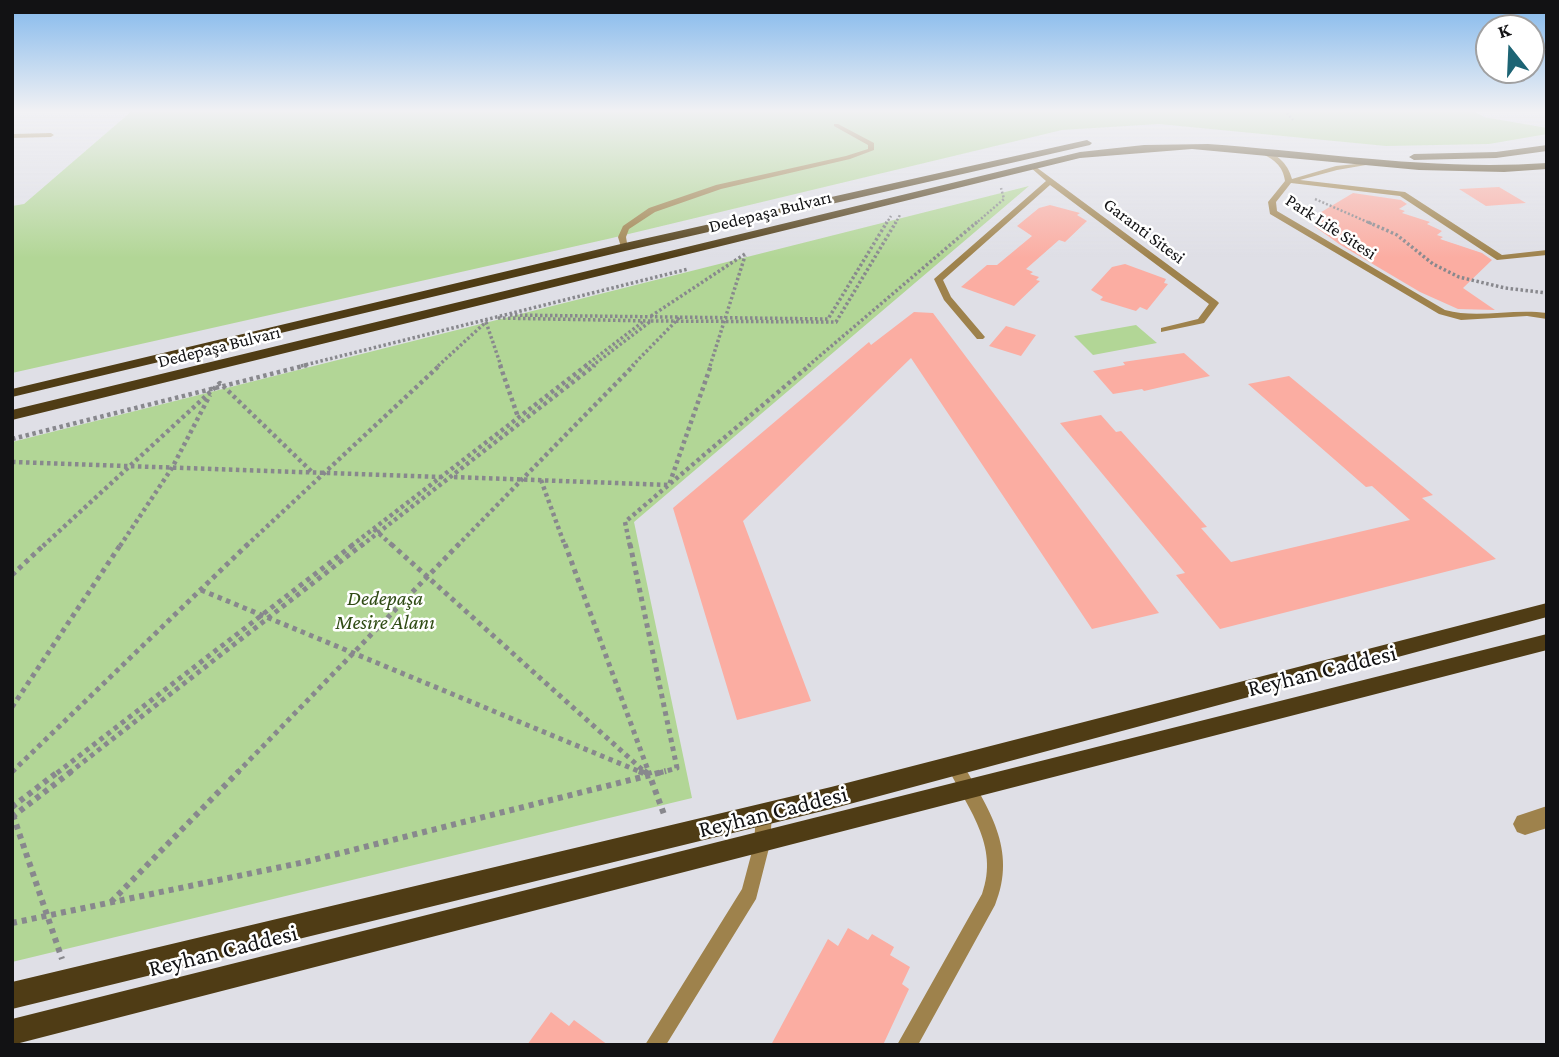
<!DOCTYPE html>
<html>
<head>
<meta charset="utf-8">
<style>
  body { margin:0 }
  #map { position:relative; width:1559px; height:1057px; overflow:hidden; background:#dfdfe6; font-family:"Crimson Pro",serif }
  canvas { display:block }
  .frame { position:absolute; inset:0; border:14px solid #121214; pointer-events:none }
  .north { position:absolute; left:1475px; top:14px; width:70px; height:70px; box-sizing:border-box; background:#fff; border:2px solid #a0a0a1; border-radius:50%; rotate:342deg; font-size:19px; font-weight:700; line-height:28px; text-align:center; color:#121214 }
  .north::after { content:''; display:block; margin:auto; width:24px; height:32px; background:#1d6474; clip-path:polygon(50% 0,100% 100%,50% 72%,0 100%) }
</style>
</head>
<body>
<div id="map">
<canvas width="1559" height="1057"></canvas>
<div class="frame"></div>
<div class="north">K</div>
</div>
<script>
const g = document.querySelector('canvas').getContext('2d');
g.lineJoin = 'round';
function fillPath(path, color) { g.fillStyle = color; g.fill(path, 'evenodd'); }
function strokePath(path, color, width, dash) { g.strokeStyle = color; g.lineWidth = width; g.lineCap = dash ? 'butt' : 'round'; g.setLineDash(dash || []); g.stroke(path); }
function drawText(font, color, halo, rows, align = 'center') {
  g.font = font + ' "Crimson Pro",serif'; g.lineWidth = 5; g.setLineDash([]); g.textBaseline = 'middle'; g.strokeStyle = halo; g.fillStyle = color; for (const [text, x, y, turn = 0] of rows) {
    g.save(); g.translate(x, y); g.rotate((+turn || 0) * Math.PI / 180); g.textAlign = isNaN(turn) ? turn : align; if (halo) g.strokeText(text, 0, 0); g.fillText(text, 0, 0); g.restore();
  }
}
fillPath(new Path2D(`
  M 133,110 L 1472,110 L 1484,117 L 1547,128 L 1547,134 L 1489,144 L 1386,146 L 1159,124 L 1062,130 L 612,238 L 12,373 L 12,206 L 24,204 Z
  M 1029,186 L 634,522 L 692,798 L 12,962 L 12,442 Z
  M 1136,325 L 1157,343 L 1093,355 L 1074,336 Z`), '#b2d696');
fillPath(new Path2D(`
  M 1499,187 L 1526,203 L 1486,206 L 1459,189 Z
  M 1353,193 L 1401,200 L 1407,204 L 1399,209 L 1405,211 L 1402,213 L 1430,222 L 1427,224 L 1442,231 L 1437,235 L 1443,237 L 1440,239 L 1482,253 L 1492,260 L 1463,288 L 1495,310 L 1458,309 L 1420,292 L 1339,244 L 1314,226 L 1318,214 Z
  M 1050,205 L 1080,213 L 1077,215 L 1087,221 L 1065,242 L 1059,240 L 1026,269 L 1033,272 L 1030,274 L 1039,277 L 1036,280 L 1040,281 L 1014,306 L 961,287 L 987,265 L 997,265 L 1032,236 L 1017,226 L 1039,208 Z
  M 1125,264 L 1166,279 L 1164,283 L 1168,284 L 1147,310 L 1140,307 L 1136,311 L 1100,300 L 1103,297 L 1091,290 L 1112,267 Z
  M 914,312 L 933,313 L 1159,613 L 1092,629 L 911,358 L 743,521 L 811,701 L 737,720 L 673,508 L 869,342 L 871,345 Z
  M 1006,326 L 1036,335 L 1021,356 L 989,346 Z
  M 1184,353 L 1210,376 L 1144,391 L 1142,389 L 1113,394 L 1093,371 L 1125,365 L 1123,362 Z
  M 1289,376 L 1433,495 L 1422,498 L 1496,559 L 1220,629 L 1176,575 L 1185,573 L 1060,423 L 1101,415 L 1116,432 L 1121,431 L 1207,527 L 1201,528 L 1231,562 L 1410,520 L 1372,486 L 1366,487 L 1248,384 Z
  M 848,928 L 868,940 L 872,934 L 894,947 L 890,955 L 910,967 L 902,984 L 909,989 L 883,1045 L 771,1045 L 828,939 L 838,946 Z
  M 551,1012 L 569,1026 L 574,1020 L 608,1045 L 527,1045 Z`), '#fbada2');
strokePath(new Path2D(`
  M 1284,110 L 1293,120
  M 1315,199 L 1372,224
  M 886,224 L 891,216
  M 895,224 L 900,215
  M 975,224 L 1004,199 L 1001,188`), '#88888d', 2.5, [2, 2]);
strokePath(new Path2D(`
  M 1368,222 L 1397,235 L 1433,264 L 1459,277 L 1505,288 L 1547,293
  M 510,315 L 828,319 L 887,222
  M 651,316 L 745,254
  M 498,318 L 651,321 L 592,366
  M 651,321 L 836,322 L 896,222
  M 486,322 L 501,366
  M 301,366 L 688,269
  M 438,366 L 487,321
  M 585,366 L 644,321
  M 632,366 L 680,317
  M 710,366 L 745,256
  M 808,366 L 977,222`), '#88888d', 3.5, [2.5, 2.5]);
strokePath(new Path2D(`
  M 500,365 L 518,417
  M 12,439 L 307,365
  M 12,462 L 442,477
  M 454,477 L 669,485 L 711,365
  M 541,480 L 565,546
  M 374,529 L 393,546
  M 43,546 L 220,383 L 313,473
  M 120,546 L 172,468 L 210,395
  M 246,546 L 440,365
  M 351,546 L 587,365
  M 361,546 L 595,365
  M 457,546 L 634,365
  M 630,546 L 625,522 L 810,365`), '#88888d', 4.5, [3.5, 3.5]);
strokePath(new Path2D(`
  M 391,544 L 646,773
  M 565,544 L 649,773
  M 630,544 L 677,768 L 659,773
  M 12,575 L 45,544
  M 201,590 L 643,773
  M 12,707 L 121,544
  M 12,772 L 248,544
  M 57,773 L 354,544
  M 69,773 L 363,544
  M 237,773 L 459,544`), '#88888d', 5, [4.5, 4.5]);
strokePath(new Path2D(`
  M 639,771 L 649,775
  M 644,771 L 647,773
  M 648,771 L 665,817
  M 12,807 L 59,771
  M 13,815 L 62,959
  M 12,817 L 72,771
  M 111,902 L 239,771
  M 12,923 L 305,862 L 666,771`), '#88888d', 6, [5, 5]);
fillPath(new Path2D(`
  M 834,124 L 838,124 L 874,143 L 874,150 L 850,159 L 721,189 L 655,212 L 629,229 L 626,237 L 628,249 L 621,247 L 618,237 L 623,226 L 649,208 L 716,185 L 846,156 L 868,149 L 868,145 L 834,126 Z
  M 12,134 L 51,133 L 54,135 L 51,137 L 12,138 Z
  M 1259,150 C 1275,151 1288,163 1292,179 L 1336,166 L 1366,163 L 1366,165 L 1337,170 L 1300,180 L 1405,192 L 1502,255 L 1547,250 L 1547,255 L 1497,260 L 1400,196 L 1291,183 L 1276,202 L 1277,211 L 1445,310 C 1478,319 1513,308 1547,313 L 1547,319 L 1527,316 L 1461,320 L 1439,314 L 1270,214 L 1268,202 L 1285,181 C 1283,165 1273,159 1259,152 Z
  M 1032,164 L 1217,301 L 1219,303 L 1204,323 L 1161,332 L 1161,328 L 1198,319 L 1209,304 L 1050,185 L 943,280 L 951,297 L 985,337 L 983,339 L 977,339 L 944,300 L 934,279 L 1046,181 L 1030,167 L 1028,166 Z
  M 955,759 L 961,761 C 988,808 1018,849 995,905 L 918,1045 L 897,1045 L 982,894 C 1000,845 967,808 947,766 L 949,761 Z
  M 764,806 L 770,809 L 772,814 L 770,844 L 756,899 L 666,1045 L 645,1045 L 742,889 L 754,844 L 756,814 L 758,809 Z`), '#9e824c');
fillPath(new Path2D(`
  M 1547,806 L 1547,828 L 1525,835 L 1517,832 L 1513,824 L 1517,816 Z`), '#9e824c');
fillPath(new Path2D(`
  M 1087,140 L 1092,143 L 1090,145 L 625,251 L 12,397 L 12,389 L 625,243 Z
  M 1208,144 C 1321,152 1433,171 1547,163 L 1547,169 L 1504,172 L 1419,170 L 1192,149 L 1080,158 L 12,420 L 12,410 L 1080,152 L 1144,145 Z
  M 1547,145 L 1547,151 L 1496,158 L 1414,160 L 1409,157 L 1414,154 L 1496,152 Z
  M 1547,603 L 1547,617 L 831,809 L 12,1009 L 12,982 L 831,787 Z
  M 1547,634 L 1547,650 L 12,1045 L 12,1019 Z`), '#4f3c15');
const sky = g.createLinearGradient(0, 0, 0, 258);
sky.addColorStop(0, '#82b8ec');
sky.addColorStop(0.43, '#f1f1f4');
sky.addColorStop(1, '#f1f1f400');
g.fillStyle = sky;
g.fillRect(0, 0, 1559, 258);
drawText('18px', '#121214', '#fff', [
  ["Dedepaşa Bulvarı",770,212,-14],
  ["Park Life Sitesi",1331,227,33],
  ["Garanti Sitesi",1144,231,37],
  ["Dedepaşa Bulvarı",219,347,-14]
]);
drawText('italic 21px', '#2f4b14', '#fff', [
  ["Dedepaşa",385,599],
  ["Mesire Alanı",385,623]
]);
drawText('24px', '#121214', '#fff', [
  ["Reyhan Caddesi",1322,671,-14],
  ["Reyhan Caddesi",773,812,-14],
  ["Reyhan Caddesi",223,951,-14]
]);
</script>
</body>
</html>
